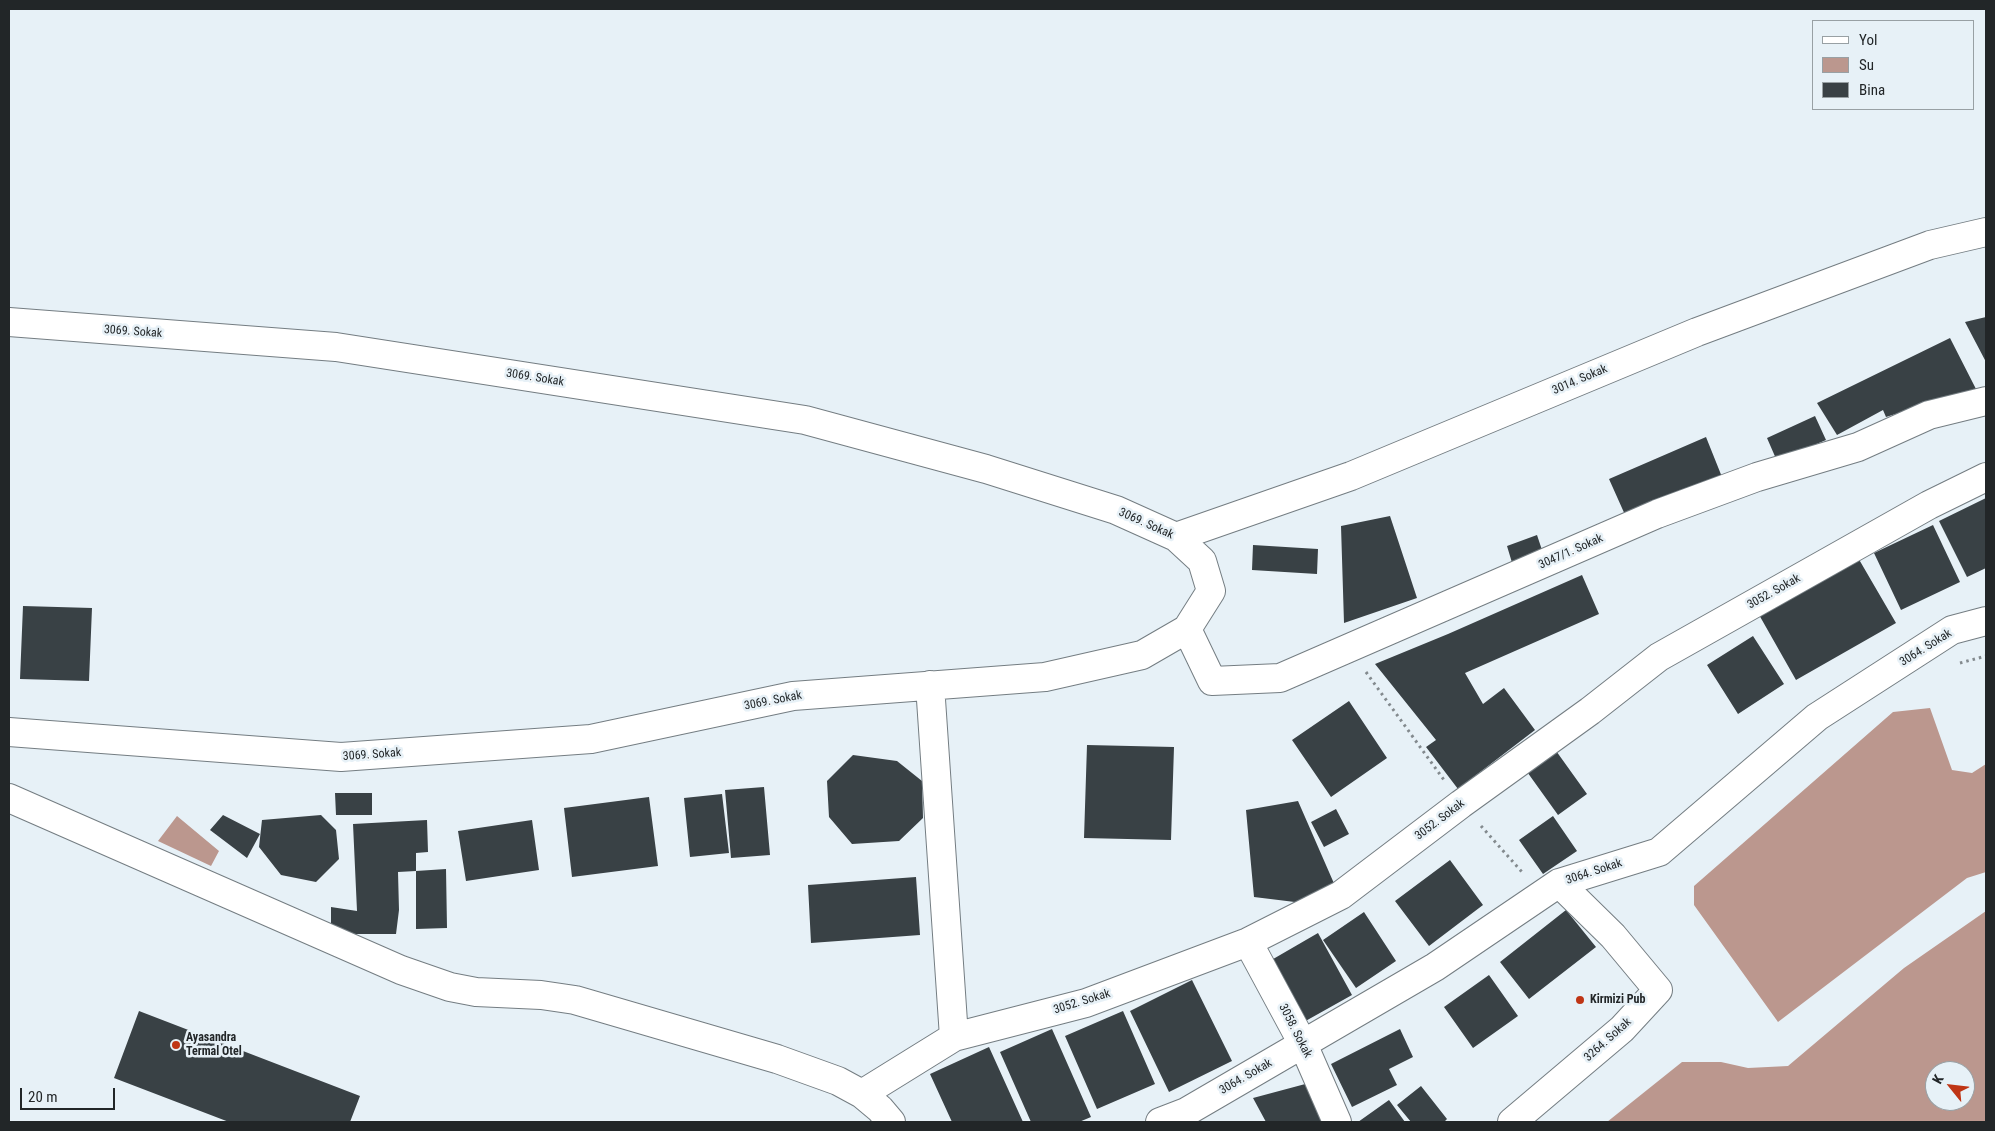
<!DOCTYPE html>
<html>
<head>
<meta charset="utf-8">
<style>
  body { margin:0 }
  #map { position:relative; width:1995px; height:1131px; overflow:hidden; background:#e7f1f7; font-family:"Roboto Condensed",sans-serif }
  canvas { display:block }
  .frame { position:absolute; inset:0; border:10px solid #222628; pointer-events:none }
  .legend { position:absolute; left:1812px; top:20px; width:162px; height:90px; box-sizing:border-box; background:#e7f1f7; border:1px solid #98a0a4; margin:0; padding:6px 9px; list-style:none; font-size:15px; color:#222628 }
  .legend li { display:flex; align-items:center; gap:10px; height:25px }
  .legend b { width:25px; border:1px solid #98a0a4 }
  .north { position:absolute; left:1925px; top:1061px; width:50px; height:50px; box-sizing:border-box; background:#e7f1f7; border:1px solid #98a0a4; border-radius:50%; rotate:299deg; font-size:14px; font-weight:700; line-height:20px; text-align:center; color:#222628 }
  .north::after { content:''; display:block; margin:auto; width:18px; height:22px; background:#bf3515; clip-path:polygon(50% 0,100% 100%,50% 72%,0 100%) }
  .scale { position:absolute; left:20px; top:1088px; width:95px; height:22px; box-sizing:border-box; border:2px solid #222628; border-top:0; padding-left:6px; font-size:15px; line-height:18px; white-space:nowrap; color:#222628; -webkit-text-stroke:4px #e7f1f7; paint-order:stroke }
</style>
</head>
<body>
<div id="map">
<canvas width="1995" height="1131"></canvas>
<div class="frame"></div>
<ul class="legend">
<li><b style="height:6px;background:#fff"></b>Yol</li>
<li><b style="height:14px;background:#bb978e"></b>Su</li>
<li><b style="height:14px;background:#394145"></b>Bina</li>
</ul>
<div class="north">K</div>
<div class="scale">20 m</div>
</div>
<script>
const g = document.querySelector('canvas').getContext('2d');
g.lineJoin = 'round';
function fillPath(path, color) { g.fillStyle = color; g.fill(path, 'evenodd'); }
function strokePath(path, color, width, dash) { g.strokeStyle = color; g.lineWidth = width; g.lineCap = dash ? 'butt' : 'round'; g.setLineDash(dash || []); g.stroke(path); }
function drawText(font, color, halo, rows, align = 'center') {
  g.font = font + ' "Roboto Condensed",sans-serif'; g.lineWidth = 5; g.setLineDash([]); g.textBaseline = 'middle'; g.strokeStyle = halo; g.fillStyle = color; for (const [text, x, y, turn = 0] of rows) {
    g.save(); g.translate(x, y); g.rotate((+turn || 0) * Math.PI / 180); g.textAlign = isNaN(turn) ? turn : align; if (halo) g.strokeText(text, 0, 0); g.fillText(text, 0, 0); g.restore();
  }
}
fillPath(new Path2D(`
  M 1930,708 L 1952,770 L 1972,773 L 1986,764 L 1986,872 L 1967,878 L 1778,1022 L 1694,905 L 1694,886 L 1893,712 Z
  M 177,816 L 219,851 L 211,866 L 158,841 Z
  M 1986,911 L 1986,1122 L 1607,1122 L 1682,1062 L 1721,1062 L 1748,1068 L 1788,1066 L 1904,968 ZM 1935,1071 L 1965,1071 L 1965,1101 L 1935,1101 Z`), '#bb978e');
fillPath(new Path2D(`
  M 1986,317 L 1986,362 L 1965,322 Z
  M 1950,338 L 1976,389 L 1886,417 L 1883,410 L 1837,435 L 1817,403 Z
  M 1815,416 L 1826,440 L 1777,461 L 1767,438 Z
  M 1706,437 L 1722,477 L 1626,517 L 1609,479 Z
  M 1986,498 L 1986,568 L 1967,577 L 1939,521 Z
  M 1390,516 L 1417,598 L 1344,623 L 1341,526 Z
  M 1933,525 L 1960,582 L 1901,610 L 1874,553 Z
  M 1537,535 L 1544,556 L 1513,566 L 1507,546 Z
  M 1253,545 L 1318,549 L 1317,574 L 1252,570 Z
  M 1857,556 L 1896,623 L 1796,680 L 1758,613 Z
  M 1582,575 L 1599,614 L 1465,673 L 1483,704 L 1504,688 L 1535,730 L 1458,789 L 1426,747 L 1436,740 L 1375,664 L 1448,634 Z
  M 23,606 L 92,608 L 89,681 L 20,679 Z
  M 1753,636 L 1784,684 L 1738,714 L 1707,665 Z
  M 1349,701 L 1387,758 L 1331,797 L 1292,740 Z
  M 1087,745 L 1174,747 L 1171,840 L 1084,838 Z
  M 1554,748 L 1587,794 L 1558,815 L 1525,769 Z
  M 853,755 L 897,761 L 922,781 L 923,818 L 899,841 L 852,844 L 829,817 L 827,781 Z
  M 764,787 L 770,855 L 731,858 L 725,790 Z
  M 335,793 L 372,793 L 372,815 L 336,815 Z
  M 722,794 L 729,853 L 690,857 L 684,798 Z
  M 649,797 L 658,866 L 572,877 L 564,808 Z
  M 1298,801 L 1336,888 L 1303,903 L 1254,897 L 1246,810 Z
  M 1336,809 L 1349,834 L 1324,847 L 1311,822 Z
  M 223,815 L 260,834 L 247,858 L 210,830 Z
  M 321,815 L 336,830 L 339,859 L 316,882 L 281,875 L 259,847 L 262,820 Z
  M 1553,816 L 1577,851 L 1543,874 L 1519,840 Z
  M 427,820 L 428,852 L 416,853 L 416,871 L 398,872 L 399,910 L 396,934 L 331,934 L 331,907 L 357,911 L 353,824 Z
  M 532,820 L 539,870 L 466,881 L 458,831 Z
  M 1450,860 L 1483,905 L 1429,946 L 1395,901 Z
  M 446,869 L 447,928 L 416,929 L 416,871 Z
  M 916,877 L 920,935 L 811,943 L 808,885 Z
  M 1566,910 L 1596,947 L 1529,999 L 1500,962 Z
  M 1364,912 L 1396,961 L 1356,988 L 1323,940 Z
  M 1318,933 L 1352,995 L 1302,1023 L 1268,962 Z
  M 1489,975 L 1518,1016 L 1473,1048 L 1444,1007 Z
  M 1192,980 L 1232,1061 L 1169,1092 L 1130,1011 Z
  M 139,1011 L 360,1096 L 350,1122 L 229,1122 L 114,1078 Z
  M 1123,1011 L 1155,1084 L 1097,1109 L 1065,1036 Z
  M 1052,1029 L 1091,1117 L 1079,1122 L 1031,1122 L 1000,1052 Z
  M 1400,1029 L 1413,1057 L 1389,1069 L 1397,1085 L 1352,1107 L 1331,1064 Z
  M 989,1047 L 1023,1122 L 952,1122 L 930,1074 Z
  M 1309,1083 L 1326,1122 L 1266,1122 L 1253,1098 Z
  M 1421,1086 L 1447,1119 L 1444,1122 L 1411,1122 L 1397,1105 Z
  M 1389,1100 L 1405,1122 L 1358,1122 Z`), '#394145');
const minor = new Path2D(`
  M 9,322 L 336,347 L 805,420 L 986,469 L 1116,510 L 1176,537 L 1202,561 L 1211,591 L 1187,629 L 1142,655 L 1045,677 L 793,696 L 591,739 L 341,757 L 9,732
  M 1176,537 L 1351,476 L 1697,332 L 1930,245 L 1986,232
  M 1187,629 L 1212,681 L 1280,678 L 1657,514 L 1757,477 L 1858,447 L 1929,415 L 1986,401
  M 930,685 L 954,1037
  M 9,798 L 401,970 L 450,987 L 476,992 L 541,995 L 575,1000 L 777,1059 L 838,1081 L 862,1094 L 880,1109 L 891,1122
  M 1248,942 L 1303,1044 L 1337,1122
  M 862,1094 L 954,1037 L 1086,1003 L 1248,942 L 1341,895 L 1461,804 L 1590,711 L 1659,657 L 1929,505 L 1986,477
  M 1160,1122 L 1186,1112 L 1435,967 L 1559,883 L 1659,852 L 1817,717 L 1952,630 L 1986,621
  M 1512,1122 L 1622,1029 L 1658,990 L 1613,936 L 1559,883`);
strokePath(minor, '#747d82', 30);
strokePath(new Path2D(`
  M 1960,663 L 1986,656
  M 1366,672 L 1444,780
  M 1481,826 L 1522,872`), '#838a8e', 3, [2.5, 4]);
strokePath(minor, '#fff', 28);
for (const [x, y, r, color] of [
  [1580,1000,5,"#bf3515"],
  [176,1045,5,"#bf3515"]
]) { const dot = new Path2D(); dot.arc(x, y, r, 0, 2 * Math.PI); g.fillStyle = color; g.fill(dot); strokePath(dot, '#e7f1f7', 2); }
drawText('12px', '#222628', '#e7f1f7', [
  ["3069. Sokak",133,332,4],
  ["3069. Sokak",535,378,9],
  ["3014. Sokak",1580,380,-23],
  ["3069. Sokak",1146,524,24],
  ["3047/1. Sokak",1571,552,-24],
  ["3052. Sokak",1774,592,-29],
  ["3064. Sokak",1926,648,-32],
  ["3069. Sokak",773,701,-11],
  ["3069. Sokak",372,755,-4],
  ["3052. Sokak",1440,820,-37],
  ["3064. Sokak",1594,872,-18],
  ["3052. Sokak",1082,1002,-17],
  ["3058. Sokak",1295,1031,63],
  ["3264. Sokak",1608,1040,-42],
  ["3064. Sokak",1246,1077,-30]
]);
drawText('bold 12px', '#222628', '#e7f1f7', [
  ["Kirmizi Pub",1590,1000],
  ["Ayasandra",186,1038],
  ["Termal Otel",186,1052]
], 'left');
</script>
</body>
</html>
